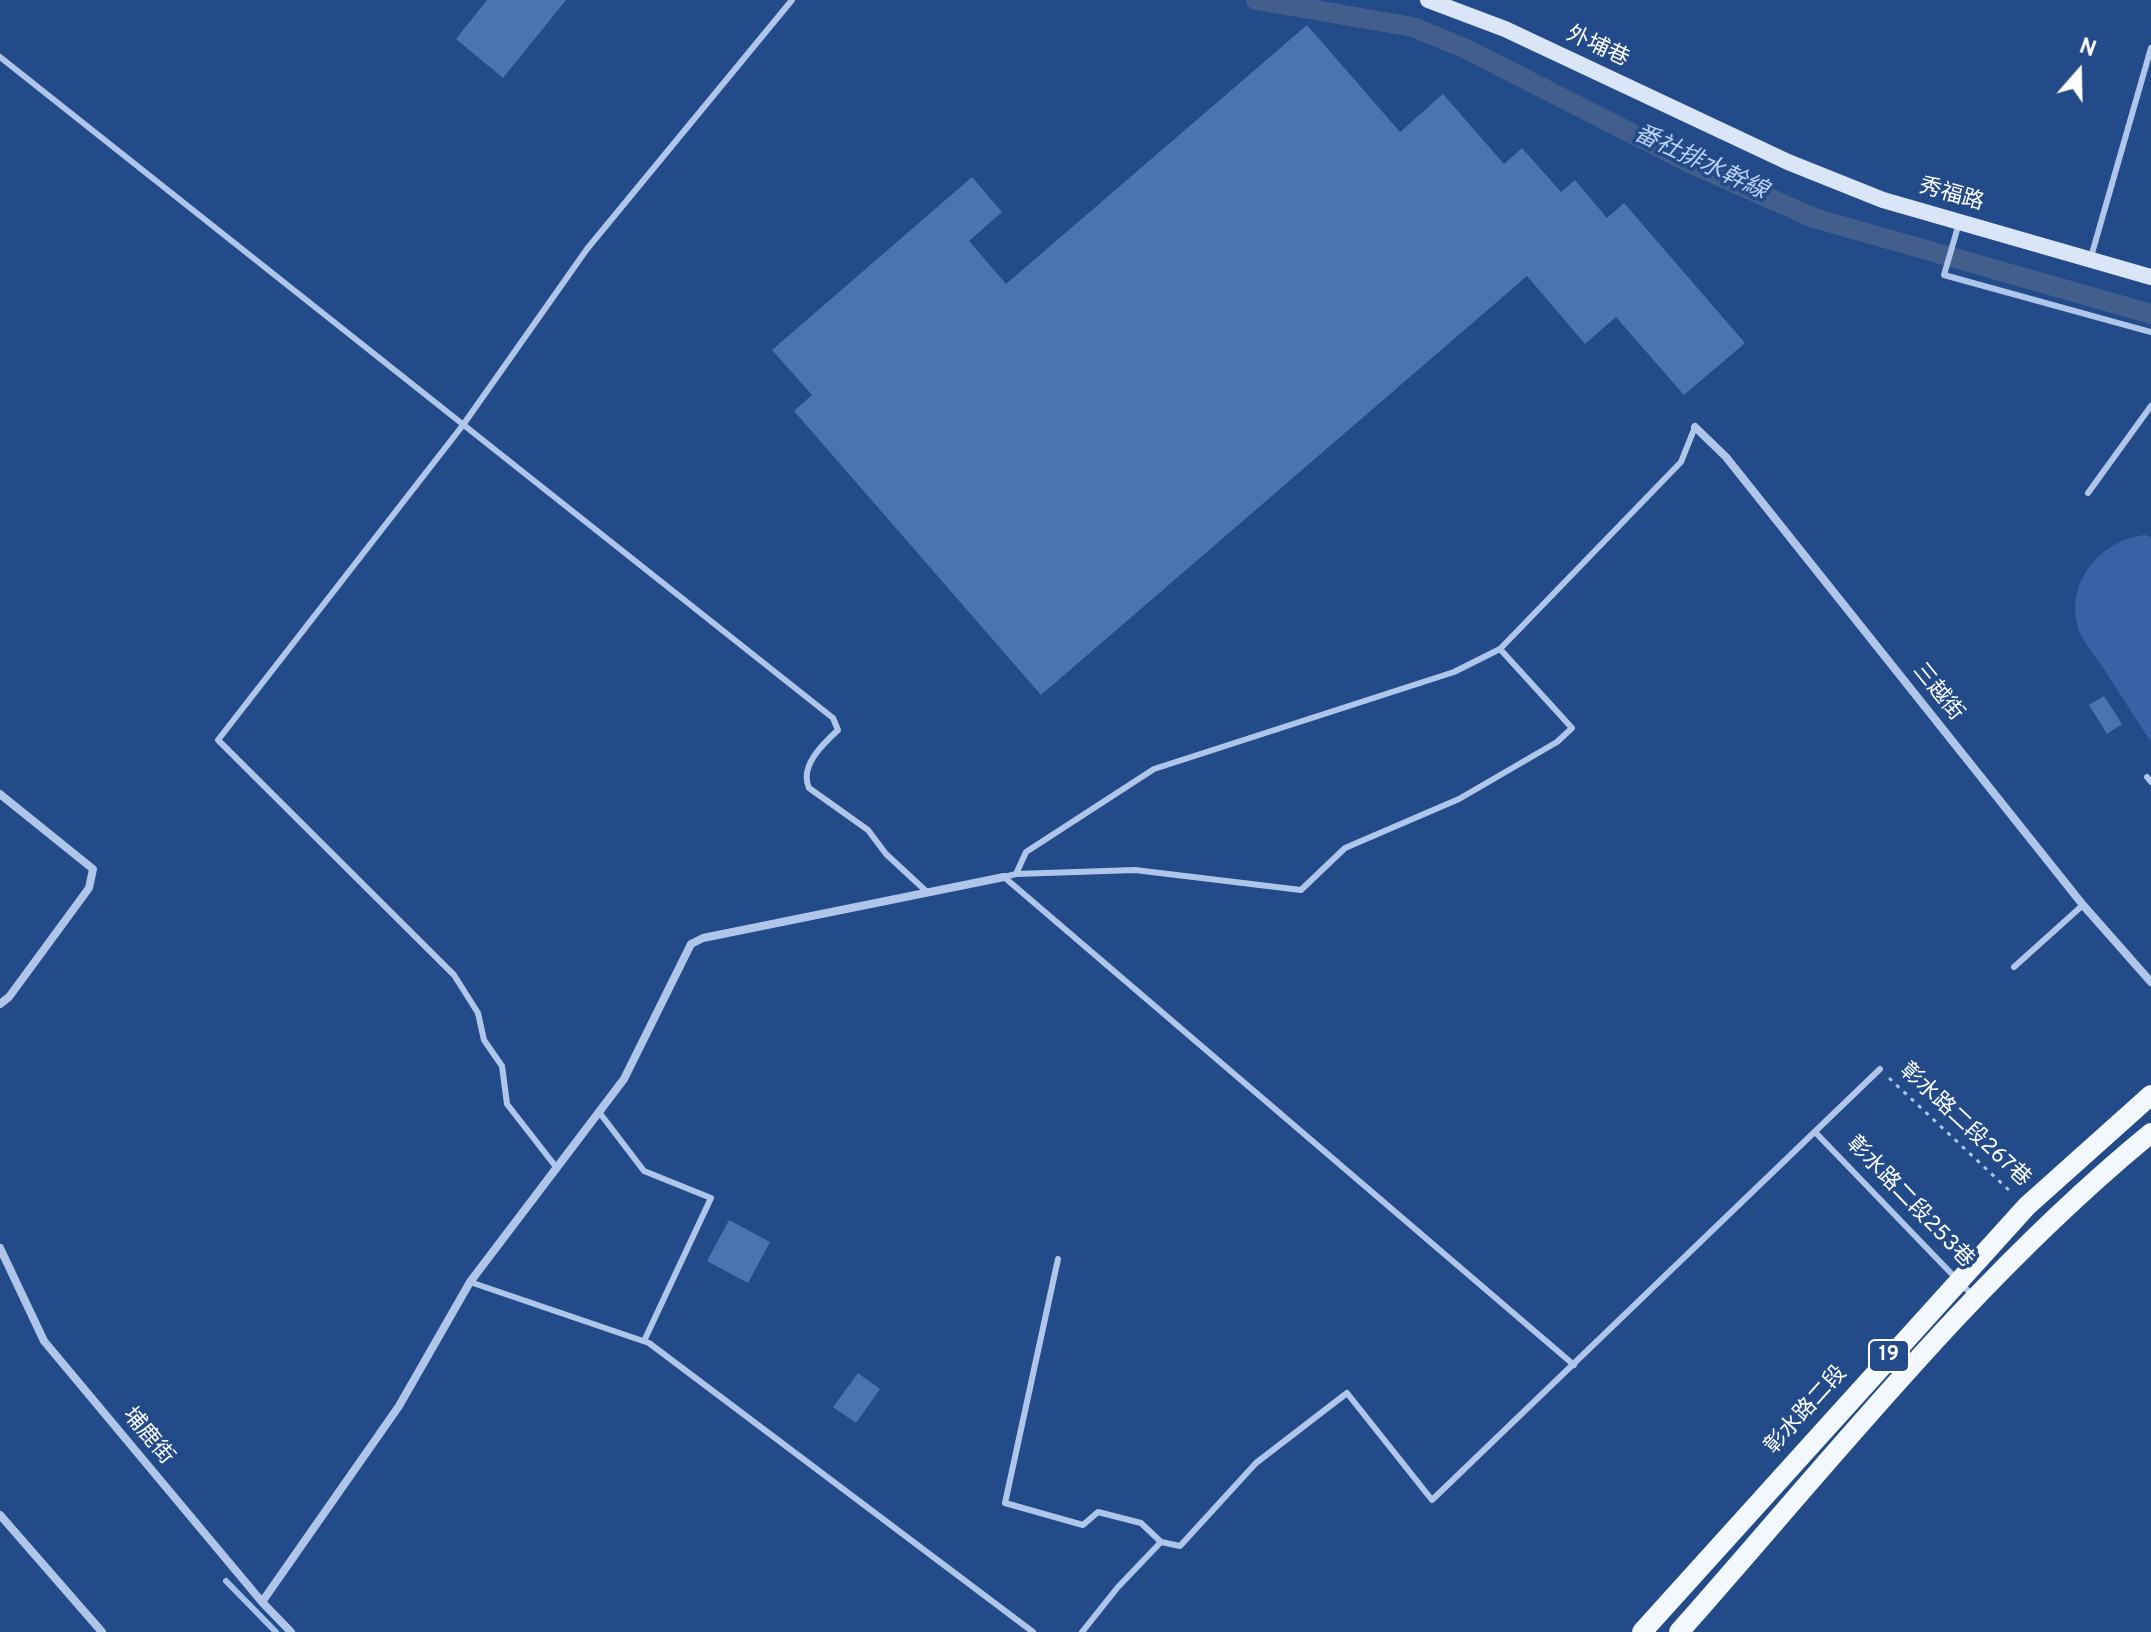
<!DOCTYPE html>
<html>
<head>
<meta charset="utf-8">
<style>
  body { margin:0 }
  #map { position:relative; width:2151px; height:1632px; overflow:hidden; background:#234a89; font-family:Overpass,sans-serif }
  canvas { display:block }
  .north { position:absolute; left:2039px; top:32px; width:80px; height:80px; -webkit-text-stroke:6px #234a89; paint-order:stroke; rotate:20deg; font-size:22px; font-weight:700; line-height:32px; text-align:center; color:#fff }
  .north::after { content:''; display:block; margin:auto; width:28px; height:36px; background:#fff; clip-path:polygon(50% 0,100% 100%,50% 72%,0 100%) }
</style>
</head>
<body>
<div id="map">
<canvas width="2151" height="1632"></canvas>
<div class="north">N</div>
</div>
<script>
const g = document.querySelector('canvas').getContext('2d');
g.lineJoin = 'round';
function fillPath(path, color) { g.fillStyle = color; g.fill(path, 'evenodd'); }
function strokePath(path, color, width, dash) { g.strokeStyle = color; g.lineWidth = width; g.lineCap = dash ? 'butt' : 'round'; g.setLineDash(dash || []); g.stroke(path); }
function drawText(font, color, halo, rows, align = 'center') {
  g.font = font + ' Overpass,"Noto Sans TC",sans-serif'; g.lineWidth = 7; g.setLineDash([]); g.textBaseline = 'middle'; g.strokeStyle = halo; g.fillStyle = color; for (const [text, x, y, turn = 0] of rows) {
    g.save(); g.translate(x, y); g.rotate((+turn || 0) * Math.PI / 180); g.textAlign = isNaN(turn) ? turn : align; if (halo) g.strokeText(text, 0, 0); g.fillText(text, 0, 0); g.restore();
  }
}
fillPath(new Path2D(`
  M 2145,535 L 2151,537 L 2151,742 C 2134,716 2117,690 2101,664 C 2094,655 2085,644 2080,633 C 2062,585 2099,540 2145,535 Z`), '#3763a6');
strokePath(new Path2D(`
  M 226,1581 L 276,1632`), '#a3c0eb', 6);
strokePath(new Path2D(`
  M 1256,0 L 1413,27 L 1464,48 L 1692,164 L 1814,218 L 2151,314`), '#425e8c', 20);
fillPath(new Path2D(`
  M 487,0 L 566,0 L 503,78 L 456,39 Z
  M 1307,25 L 1400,132 L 1443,94 L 1504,164 L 1522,148 L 1561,192 L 1575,180 L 1607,218 L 1624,203 L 1745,343 L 1684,395 L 1616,317 L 1585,344 L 1527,276 L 1041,695 L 794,411 L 812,395 L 772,350 L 972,177 L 1002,212 L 969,241 L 1006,284 Z
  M 2104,696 L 2122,724 L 2107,734 L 2089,705 Z
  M 729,1220 L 770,1242 L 748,1283 L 707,1261 Z
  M 858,1373 L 880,1389 L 856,1423 L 833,1407 Z`), '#4b73b1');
strokePath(new Path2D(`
  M 1889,1078 L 2012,1193`), '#afc6ea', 3, [4, 6]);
strokePath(new Path2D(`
  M 0,57 L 833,718 L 838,730 C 823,744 799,766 809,788 L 868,830 L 886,854 L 926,891
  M 1959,223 L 1944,275 L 2151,332
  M 2091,257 L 2151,48
  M 2088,493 L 2151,406
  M 2147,777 L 2151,782
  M 1016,874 L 1135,870 L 1301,890 L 1345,848 L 1459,799 L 1557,742 L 1572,728 L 1500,649
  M 1004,877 L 1016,874 L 1026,852 L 1154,769 L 1454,672 L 1500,649 L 1681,462 L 1695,427
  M 1004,877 L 1574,1365
  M 2014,967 L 2083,905
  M 599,1112 L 644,1171 L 711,1198 L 644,1341
  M 1816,1133 L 1973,1296
  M 556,1167 L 507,1104 L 502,1066 L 484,1040 L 478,1013 L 454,975 L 218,740 L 463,425 L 587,249 L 792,0
  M 1058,1259 L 1005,1503 L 1083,1525 L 1098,1512 L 1141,1523 L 1161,1542
  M 470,1282 L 649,1343 L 1033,1632
  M 1082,1632 L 1118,1587 L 1161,1542 L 1180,1546 L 1256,1463 L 1347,1393 L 1432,1500 L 1880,1069`), '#afc6ea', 6);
strokePath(new Path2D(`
  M 1695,427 L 1726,457 L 2083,905 L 2151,982
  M 0,794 L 93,869 L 89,888 L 9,997 L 0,1004
  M 0,1248 L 44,1341 L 262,1602 L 291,1632
  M 0,1515 L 102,1632
  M 262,1602 L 399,1406 L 470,1282 L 624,1079 L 691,944 L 703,938 L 1004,877`), '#afc6ea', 8);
strokePath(new Path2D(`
  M 1428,0 L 1505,29 L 1788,162 L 1883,200 L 2151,277`), '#dae5f8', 16);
strokePath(new Path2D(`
  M 1642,1632 L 2027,1206 L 2151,1095
  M 1679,1632 C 1829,1463 1976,1276 2151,1133`), '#f3f7fe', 20);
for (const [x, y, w] of [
  [1889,1356,40]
]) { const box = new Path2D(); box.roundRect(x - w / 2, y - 16, w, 32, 6); g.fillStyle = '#234a89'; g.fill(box); strokePath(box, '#fff', 2); }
drawText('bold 20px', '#fff', null, [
  ["19",1889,1356]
]);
drawText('22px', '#fff', '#234a89', [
  ["外埔巷",1597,48,25],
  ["秀福路",1951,196,16],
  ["三越街",1937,693,51],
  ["彰水路二段267巷",1964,1126,43],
  ["彰水路二段253巷",1909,1203,46],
  ["彰水路二段",1807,1411,-48],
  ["埔鹿街",147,1437,50]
]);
drawText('italic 24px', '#bbd1f1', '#234a89', [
  ["番社排水幹線",1700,164,25]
]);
</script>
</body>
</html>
